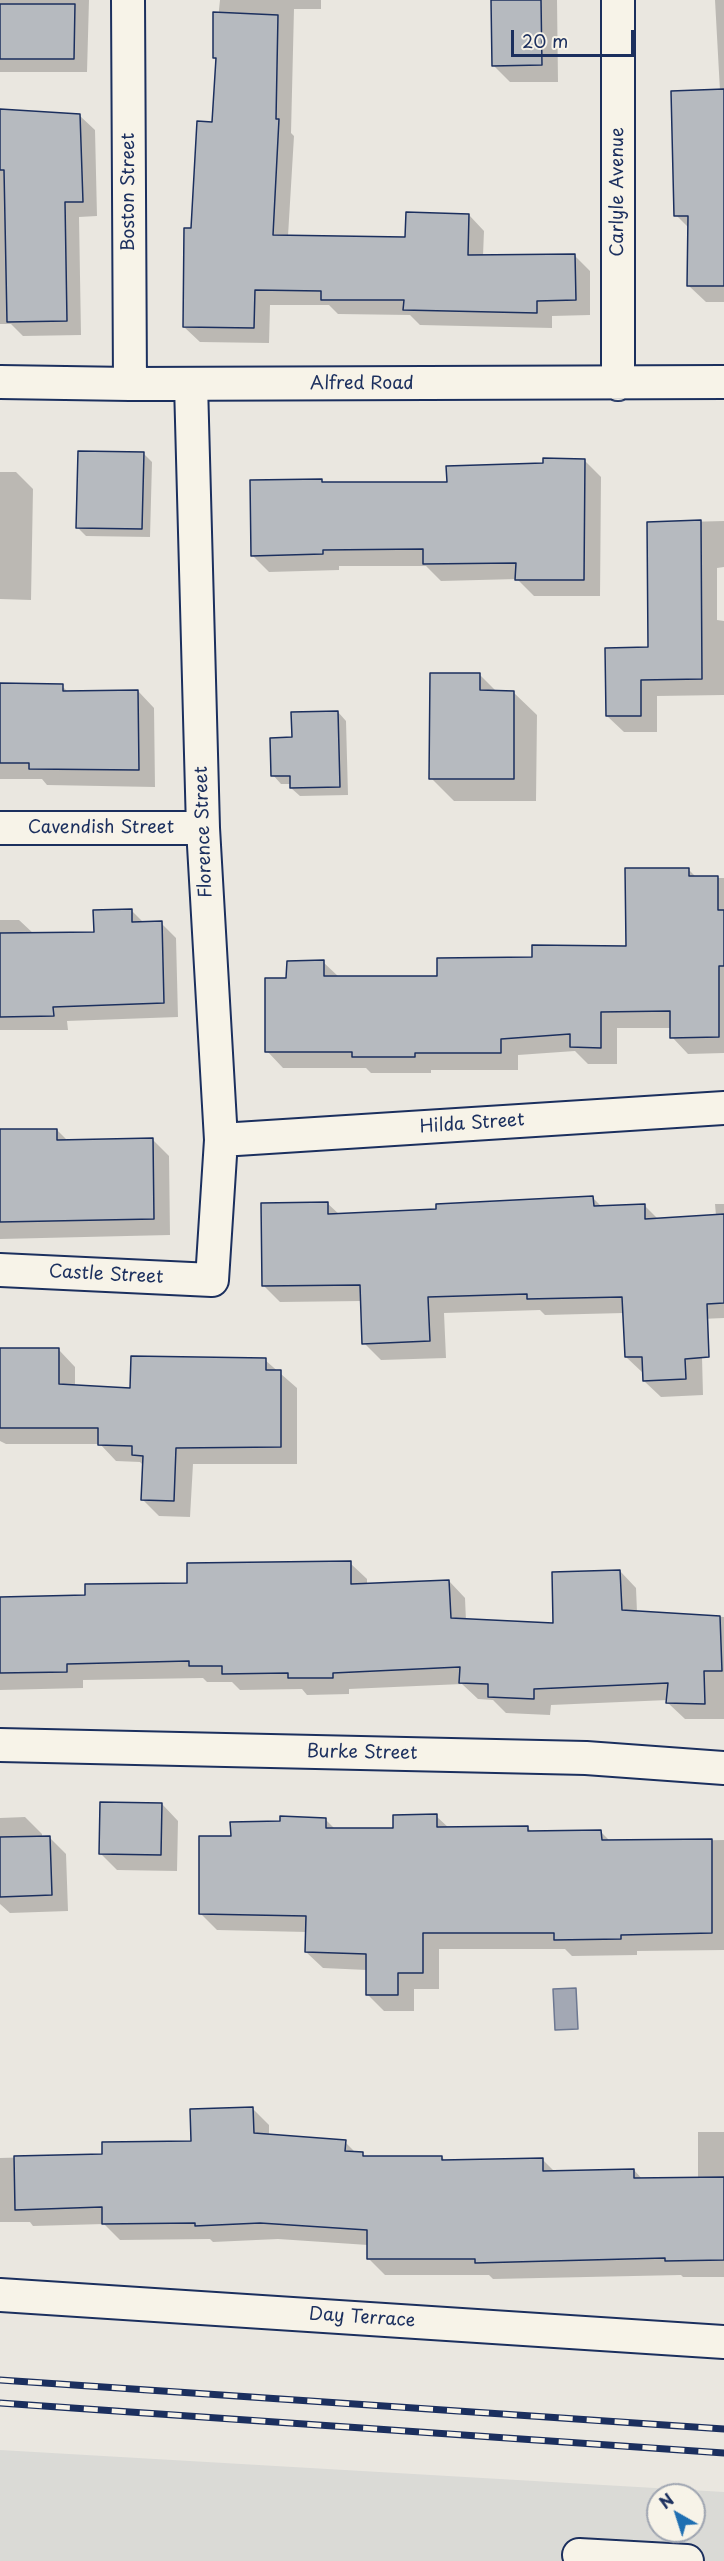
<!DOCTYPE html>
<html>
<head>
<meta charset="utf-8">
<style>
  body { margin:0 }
  #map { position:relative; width:724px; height:2561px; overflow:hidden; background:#eae7e0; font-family:"Playpen Sans",sans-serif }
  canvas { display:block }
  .north { position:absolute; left:646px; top:2483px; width:60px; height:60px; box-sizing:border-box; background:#f7f3e8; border:2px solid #9fa5b1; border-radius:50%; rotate:321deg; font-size:16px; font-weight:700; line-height:24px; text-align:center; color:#1b2f5e }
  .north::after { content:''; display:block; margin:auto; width:21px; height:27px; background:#1f6fb2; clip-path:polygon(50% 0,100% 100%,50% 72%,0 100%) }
  .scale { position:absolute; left:511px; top:30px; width:123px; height:27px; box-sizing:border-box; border:3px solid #1b2f5e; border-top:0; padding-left:8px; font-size:18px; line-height:21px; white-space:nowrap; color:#1b2f5e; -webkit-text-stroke:4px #f7f3e8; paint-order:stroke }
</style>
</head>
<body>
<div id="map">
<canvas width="724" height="2561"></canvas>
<div class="north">N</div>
<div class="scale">20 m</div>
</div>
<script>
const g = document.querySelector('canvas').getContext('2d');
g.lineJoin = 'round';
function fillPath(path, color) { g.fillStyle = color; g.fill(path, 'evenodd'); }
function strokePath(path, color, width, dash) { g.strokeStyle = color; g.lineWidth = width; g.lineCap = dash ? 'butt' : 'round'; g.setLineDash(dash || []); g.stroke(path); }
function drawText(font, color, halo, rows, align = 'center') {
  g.font = font + ' "Playpen Sans",sans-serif'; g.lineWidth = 6; g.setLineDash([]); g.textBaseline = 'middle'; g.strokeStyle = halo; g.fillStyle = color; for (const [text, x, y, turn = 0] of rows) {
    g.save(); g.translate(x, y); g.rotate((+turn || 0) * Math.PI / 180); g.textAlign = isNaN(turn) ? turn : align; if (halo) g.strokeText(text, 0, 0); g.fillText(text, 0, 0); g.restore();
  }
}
fillPath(new Path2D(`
  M 0,2450 L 724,2492 L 724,2561 L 0,2561 ZM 658,2495 L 694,2495 L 694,2531 L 658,2531 Z`), '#dadad6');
const water = new Path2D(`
  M 576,1988 L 578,2029 L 555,2030 L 553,1989 Z`);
fillPath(water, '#a3a8b4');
strokePath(water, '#6d7892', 1.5);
fillPath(new Path2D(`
  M 0,0 L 89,0 L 87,72 L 0,72 Z
  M 220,0 L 321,0 L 321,9 L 294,9 L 291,133 L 294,136 L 288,236 L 407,239 L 469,215 L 484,231 L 483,256 L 575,256 L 590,271 L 590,315 L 552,316 L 552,328 L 420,325 L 410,315 L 338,314 L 329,305 L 270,305 L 269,343 L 200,342 L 184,327 L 192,230 L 214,123 L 218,61 L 214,58 Z
  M 493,0 L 557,0 L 558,82 L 510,82 L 494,66 Z
  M 715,0 L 724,0 L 724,302 L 706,302 L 689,286 L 689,228 L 676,215 L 720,91 Z
  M 0,111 L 80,116 L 95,130 L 97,216 L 79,217 L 81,335 L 23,336 L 11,324 L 0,324 Z
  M 143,453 L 152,462 L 150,537 L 86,536 L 78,528 Z
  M 584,460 L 601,477 L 600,596 L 534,596 L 517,579 L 441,581 L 426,566 L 339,566 L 339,570 L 269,572 L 252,555 L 321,480 L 325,484 L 448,483 L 544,465 Z
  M 0,472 L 16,472 L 33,489 L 31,600 L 0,599 Z
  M 724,521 L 724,567 L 717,568 L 717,620 L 724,621 L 724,695 L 657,696 L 657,732 L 624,732 L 607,716 L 650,648 L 648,523 Z
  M 479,674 L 497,692 L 513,692 L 537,715 L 536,801 L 454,801 L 431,778 Z
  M 0,685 L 62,686 L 69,693 L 138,691 L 154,708 L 155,787 L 47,785 L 42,779 L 0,779 Z
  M 338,712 L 346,721 L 348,795 L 300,796 L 291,788 L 291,784 L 281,784 L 273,775 L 293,739 Z
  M 688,869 L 697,878 L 724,878 L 724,1053 L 688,1054 L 672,1037 L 672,1028 L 617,1028 L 617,1064 L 588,1064 L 575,1051 L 518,1055 L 518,1070 L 431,1070 L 431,1073 L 371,1073 L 366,1068 L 283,1068 L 267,1051 L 288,979 L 323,962 L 339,977 L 439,977 L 533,959 L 627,948 Z
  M 131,910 L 145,924 L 161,923 L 176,938 L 178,1017 L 67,1021 L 68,1030 L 0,1030 L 0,920 L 19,920 L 34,934 L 96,934 Z
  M 57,1130 L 68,1141 L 152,1139 L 169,1156 L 170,1235 L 0,1239 L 0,1131 Z
  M 593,1198 L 602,1207 L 644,1205 L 659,1220 L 716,1216 L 715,1204 L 724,1204 L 724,1318 L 701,1319 L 703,1395 L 661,1397 L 644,1381 L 643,1373 L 626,1357 L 624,1313 L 545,1315 L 540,1310 L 444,1313 L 446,1358 L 381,1360 L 364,1343 L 362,1301 L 280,1302 L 263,1285 L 327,1203 L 340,1215 L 438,1211 Z
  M 0,1349 L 59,1350 L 75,1367 L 75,1387 L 131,1389 L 265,1360 L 297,1388 L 297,1464 L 193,1464 L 190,1517 L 159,1516 L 142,1499 L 144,1466 L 140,1462 L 116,1461 L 100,1444 L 6,1444 L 0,1441 Z
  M 350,1563 L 367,1579 L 367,1584 L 449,1581 L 465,1598 L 466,1621 L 555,1624 L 620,1571 L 636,1588 L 637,1612 L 724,1617 L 724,1719 L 685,1719 L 668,1703 L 668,1700 L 551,1705 L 550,1715 L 506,1713 L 493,1700 L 478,1699 L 462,1684 L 349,1689 L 349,1694 L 307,1695 L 302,1689 L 240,1690 L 232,1682 L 207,1682 L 203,1678 L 83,1680 L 83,1688 L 0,1690 L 0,1598 L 87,1597 Z
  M 162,1804 L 178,1821 L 177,1871 L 117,1870 L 100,1853 Z
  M 436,1816 L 449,1828 L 527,1827 L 532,1832 L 601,1832 L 611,1842 L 724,1840 L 724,1950 L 637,1951 L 637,1955 L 572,1956 L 565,1949 L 439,1949 L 439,1989 L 414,1989 L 414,2011 L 384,2011 L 367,1994 L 367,1970 L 323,1968 L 306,1952 L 307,1932 L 217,1930 L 200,1913 L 232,1837 L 325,1819 L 335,1829 L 394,1830 Z
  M 25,1817 L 42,1834 L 42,1837 L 49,1837 L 66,1854 L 68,1911 L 10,1913 L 0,1904 L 0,1818 Z
  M 252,2108 L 269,2125 L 269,2136 L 345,2142 L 357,2154 L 362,2154 L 366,2158 L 442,2157 L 446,2162 L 542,2159 L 555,2172 L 634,2170 L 643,2180 L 698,2179 L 698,2132 L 724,2132 L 724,2277 L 683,2277 L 681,2275 L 493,2279 L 489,2275 L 385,2275 L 368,2258 L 368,2245 L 278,2239 L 213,2242 L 210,2239 L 120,2240 L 104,2224 L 33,2226 L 30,2222 L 0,2222 L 0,2158 L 103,2155 L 193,2143 Z`), '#0003');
const building = new Path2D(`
  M 491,0 L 541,0 L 542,65 L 492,66 Z
  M 0,4 L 75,4 L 74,59 L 0,59 Z
  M 213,12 L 278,15 L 276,119 L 279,119 L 273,235 L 405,237 L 406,212 L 469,214 L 468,255 L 575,254 L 576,300 L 537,301 L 537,313 L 403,310 L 404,300 L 321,300 L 321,291 L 255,290 L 254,328 L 183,327 L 184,228 L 191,228 L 197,121 L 212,122 L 216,58 L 213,58 Z
  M 724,89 L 724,286 L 687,286 L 688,216 L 674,216 L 671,91 Z
  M 0,109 L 80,114 L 83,202 L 65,202 L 67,321 L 7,322 L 4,170 L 0,170 Z
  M 78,451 L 144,452 L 142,529 L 76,528 Z
  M 543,458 L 585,459 L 584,580 L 515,580 L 516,563 L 423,564 L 423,549 L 323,550 L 323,554 L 251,556 L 250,480 L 322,479 L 322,482 L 447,482 L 446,466 L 543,463 Z
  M 701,520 L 702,679 L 641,680 L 641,716 L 606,716 L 605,648 L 648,647 L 647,522 Z
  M 430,673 L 480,673 L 480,690 L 514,691 L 514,779 L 429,779 Z
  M 0,683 L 63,684 L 63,691 L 138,690 L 139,770 L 29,769 L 29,763 L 0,763 Z
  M 338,711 L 340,787 L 290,788 L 290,776 L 271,776 L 270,738 L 292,737 L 291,712 Z
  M 625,868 L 689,868 L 689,876 L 718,876 L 718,910 L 724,910 L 724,966 L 719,966 L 719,1037 L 670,1038 L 670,1011 L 601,1012 L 601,1048 L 570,1047 L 570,1034 L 501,1039 L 501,1053 L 415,1053 L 415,1057 L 352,1057 L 352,1052 L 265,1052 L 265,978 L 286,978 L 287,961 L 324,960 L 324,976 L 437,976 L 437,958 L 532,957 L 532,945 L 626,946 Z
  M 132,909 L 132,922 L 162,921 L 164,1003 L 53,1007 L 54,1016 L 0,1017 L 0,933 L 94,932 L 93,910 Z
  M 0,1129 L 57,1129 L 57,1140 L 153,1138 L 154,1219 L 0,1222 Z
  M 593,1196 L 594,1206 L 645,1204 L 645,1219 L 724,1214 L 724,1303 L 707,1304 L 709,1357 L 685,1359 L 686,1379 L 643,1381 L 642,1357 L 625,1357 L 622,1297 L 527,1299 L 527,1294 L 428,1297 L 430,1341 L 362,1344 L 360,1285 L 262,1286 L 261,1203 L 328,1202 L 328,1214 L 436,1209 L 436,1204 Z
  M 0,1348 L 59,1348 L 59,1384 L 130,1388 L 131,1356 L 266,1358 L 266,1370 L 281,1370 L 281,1447 L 176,1448 L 174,1501 L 141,1500 L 143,1456 L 132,1455 L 132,1446 L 98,1445 L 98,1428 L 0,1428 Z
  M 351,1561 L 351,1584 L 449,1580 L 451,1618 L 553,1623 L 552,1572 L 620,1570 L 622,1610 L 720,1616 L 722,1671 L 704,1671 L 705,1704 L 666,1703 L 668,1683 L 534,1689 L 534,1699 L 488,1697 L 488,1684 L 459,1683 L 460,1667 L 333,1673 L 333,1678 L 288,1678 L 288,1673 L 222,1674 L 222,1666 L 189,1666 L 189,1661 L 67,1664 L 67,1672 L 0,1673 L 0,1597 L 85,1595 L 85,1584 L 187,1583 L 187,1563 Z
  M 100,1802 L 162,1803 L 161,1855 L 99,1854 Z
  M 437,1814 L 437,1827 L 528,1826 L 528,1831 L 601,1830 L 602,1840 L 712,1839 L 712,1933 L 621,1935 L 621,1939 L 554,1940 L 554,1933 L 423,1933 L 423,1973 L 398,1973 L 398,1995 L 366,1995 L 366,1954 L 305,1952 L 306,1916 L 199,1914 L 199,1836 L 231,1836 L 230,1822 L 280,1821 L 280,1816 L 326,1818 L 326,1828 L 393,1828 L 393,1815 Z
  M 50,1836 L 52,1895 L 0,1897 L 0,1837 Z
  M 253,2107 L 254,2133 L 346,2140 L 345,2151 L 363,2152 L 363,2156 L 442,2156 L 442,2160 L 543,2158 L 543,2171 L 634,2169 L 634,2178 L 724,2177 L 724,2260 L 665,2261 L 665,2258 L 475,2263 L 475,2259 L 367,2259 L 367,2230 L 260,2223 L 195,2226 L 195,2223 L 102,2224 L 102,2207 L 15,2210 L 14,2156 L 102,2154 L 102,2142 L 191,2141 L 190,2109 Z`);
fillPath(building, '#b6babf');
strokePath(building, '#1b2f5e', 1.5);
const minor = new Path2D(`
  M 128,0 L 130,384
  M 0,382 L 130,384 L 724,382
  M 618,384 L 618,0
  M 0,828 L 203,828
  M 221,1140 L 724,1108
  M 0,1270 L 212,1280 L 221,1140 L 203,828 L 191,384
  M 0,1745 L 586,1758 L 724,1768
  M 0,2295 L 724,2342
  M 579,2555 L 687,2561`);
strokePath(minor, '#1b2f5e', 36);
strokePath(minor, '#f7f3e8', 32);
const rail = new Path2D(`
  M 0,2380 L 724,2429
  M 0,2403 L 724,2453`);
strokePath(rail, '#1b2f5e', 7);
strokePath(rail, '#f7f3e8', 4.5, [14]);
drawText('18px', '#1b2f5e', '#f7f3e8', [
  ["Boston Street",129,192,-90],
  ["Carlyle Avenue",618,192,-90],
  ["Alfred Road",362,384],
  ["Cavendish Street",101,828],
  ["Florence Street",204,832,-92],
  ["Hilda Street",472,1124,-4],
  ["Castle Street",106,1275,3],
  ["Burke Street",362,1753,1],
  ["Day Terrace",362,2318,4]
]);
</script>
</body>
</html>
